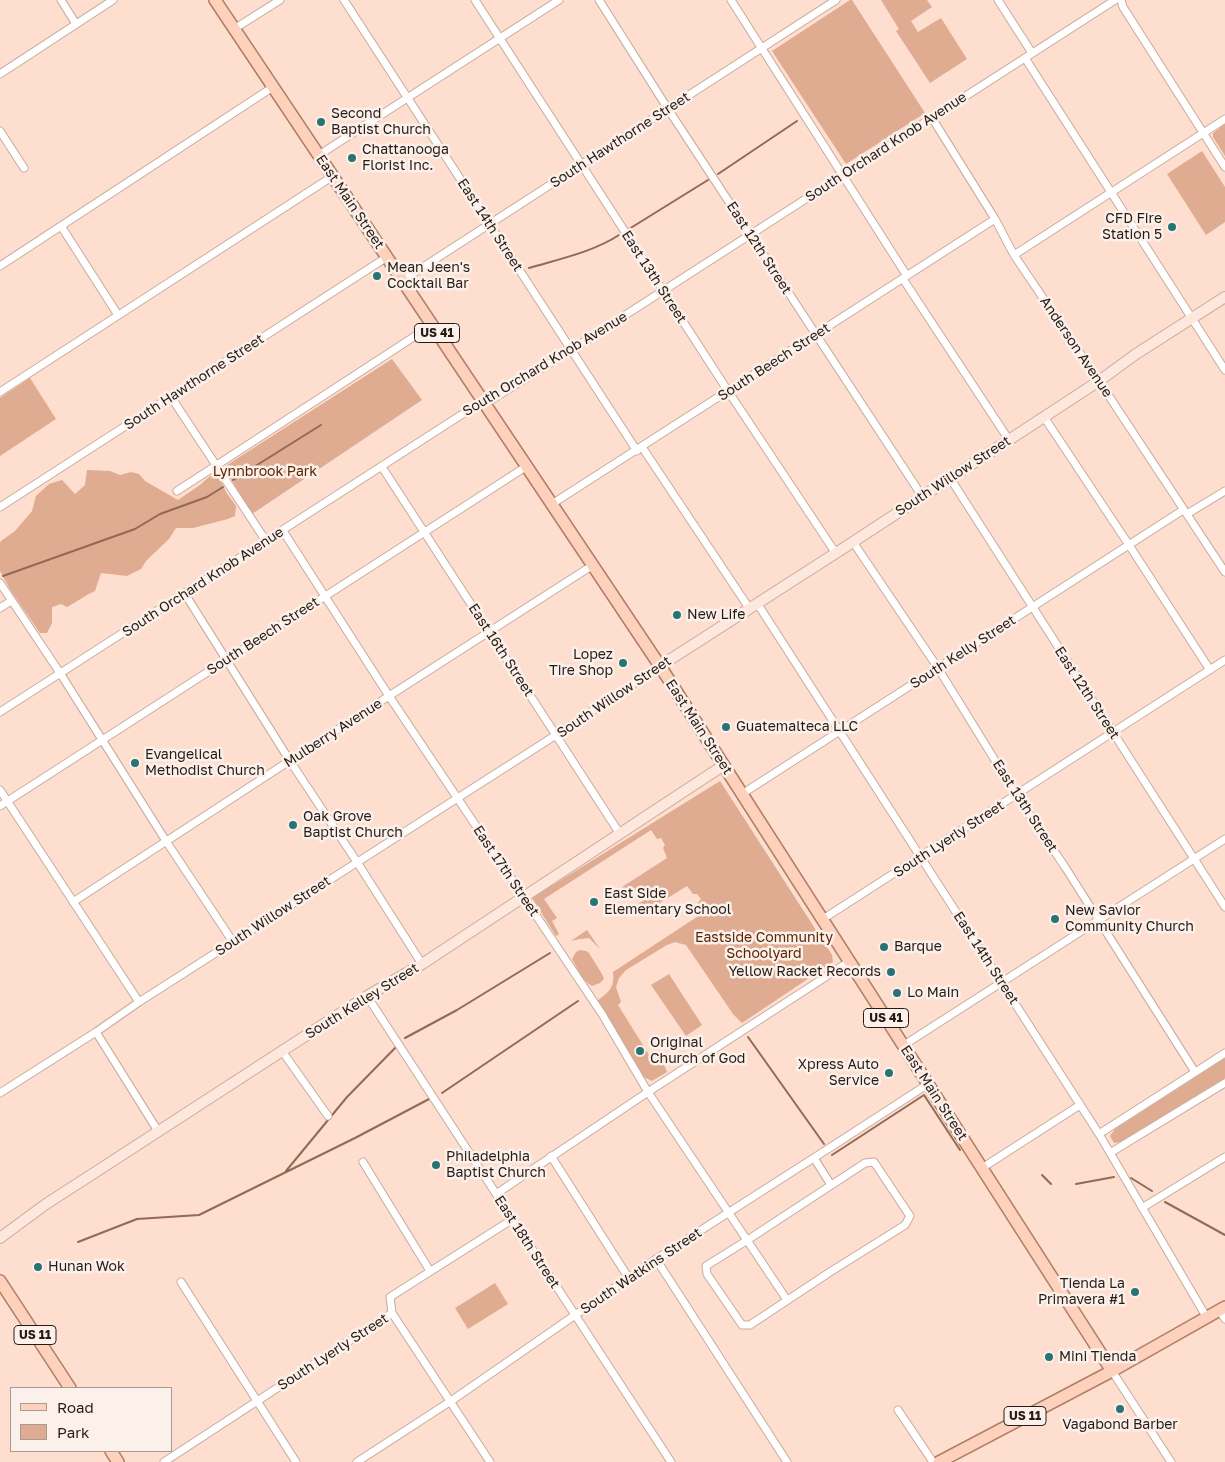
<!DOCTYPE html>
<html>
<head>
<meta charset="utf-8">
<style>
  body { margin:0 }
  #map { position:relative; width:1225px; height:1462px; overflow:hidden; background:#fddecf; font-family:"Golos Text",sans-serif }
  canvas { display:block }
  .legend { position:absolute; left:10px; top:1387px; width:162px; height:65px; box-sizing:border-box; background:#fcf0ea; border:1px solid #a69b95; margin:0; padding:6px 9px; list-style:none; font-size:15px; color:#261c16 }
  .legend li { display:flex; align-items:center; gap:10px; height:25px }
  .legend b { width:25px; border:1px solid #a69b95 }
</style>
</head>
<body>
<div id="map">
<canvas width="1225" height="1462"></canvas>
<ul class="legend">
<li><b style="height:6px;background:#fdd1bc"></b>Road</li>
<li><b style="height:14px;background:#dfab91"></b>Park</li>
</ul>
</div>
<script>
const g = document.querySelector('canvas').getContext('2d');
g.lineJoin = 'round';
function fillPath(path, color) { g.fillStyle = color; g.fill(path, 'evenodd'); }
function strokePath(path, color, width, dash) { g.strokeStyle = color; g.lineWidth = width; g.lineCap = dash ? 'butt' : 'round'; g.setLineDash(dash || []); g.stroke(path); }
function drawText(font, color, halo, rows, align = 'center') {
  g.font = font + ' "Golos Text",sans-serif'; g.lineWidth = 5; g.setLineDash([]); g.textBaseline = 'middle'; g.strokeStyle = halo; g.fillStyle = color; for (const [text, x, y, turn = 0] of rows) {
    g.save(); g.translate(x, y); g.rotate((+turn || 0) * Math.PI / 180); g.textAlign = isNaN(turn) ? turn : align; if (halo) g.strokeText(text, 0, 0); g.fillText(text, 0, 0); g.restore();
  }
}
fillPath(new Path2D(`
  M 850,0 L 852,0 L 925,113 L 846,164 L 772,51 Z
  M 881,0 L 927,0 L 932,7 L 911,21 L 918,32 L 941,18 L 967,59 L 930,83 L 896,31 L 899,29 Z
  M 1225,124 L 1225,156 L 1213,137 L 1213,133 Z
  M 1202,151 L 1225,187 L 1225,222 L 1206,235 L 1167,174 Z
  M 392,359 L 422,400 L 252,514 L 224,467 Z
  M 30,378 L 56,419 L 0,456 L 0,398 Z
  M 87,470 L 110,471 L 120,475 L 131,472 L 139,474 L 145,481 L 178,500 L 200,485 L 210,476 L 219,477 L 226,492 L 236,506 L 235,516 L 228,519 L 193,528 L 176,528 L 169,539 L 146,561 L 141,569 L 127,576 L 101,573 L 95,591 C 85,595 77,602 67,607 L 61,604 L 52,607 L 52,623 L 47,633 L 40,633 L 11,591 L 0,571 L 0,543 L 1,541 L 15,531 L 32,511 L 36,496 L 49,484 L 62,480 L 75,494 L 85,485 Z
  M 720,781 L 832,955 L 833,962 L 742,1023 L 733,1014 L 686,945 L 675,942 L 667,945 L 626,970 L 619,978 L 616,987 L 621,1002 L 618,1005 L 656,1066 L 660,1063 L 664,1065 L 667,1072 L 652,1081 L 644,1077 L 596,1002 C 608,992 615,989 613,972 L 703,913 L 698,903 L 701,899 L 697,894 L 693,894 L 687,886 L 642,914 L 642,908 L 639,903 L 643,901 L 636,890 L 632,891 L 629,889 L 626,891 L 622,887 L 667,858 L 663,848 L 665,845 L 661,838 L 657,839 L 651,830 L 544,899 L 557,918 L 552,921 L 559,934 L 556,936 L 532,898 Z
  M 587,930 L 600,949 L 589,938 L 580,939 L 571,941 Z
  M 580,950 L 586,951 L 589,953 L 602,974 L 604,979 L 600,983 L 592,986 C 582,981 578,969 572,959 L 576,952 Z
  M 669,974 L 702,1025 L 686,1036 L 651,985 Z
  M 1225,1058 L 1225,1078 L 1120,1142 L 1114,1143 L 1110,1136 L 1115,1129 Z
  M 495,1283 L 508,1304 L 468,1329 L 455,1308 Z`), '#dfab91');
strokePath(new Path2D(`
  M 718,174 L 797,121
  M 629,229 L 708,180
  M 529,268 C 559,259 593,252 619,235
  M 233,480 L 321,425
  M 3,576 L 135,529 L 160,514 L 207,497 L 223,487
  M 748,1037 L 824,1144
  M 405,1038 L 457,1010 L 550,953
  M 442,1093 L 578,1001
  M 832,1155 L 924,1095 L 960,1150
  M 286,1171 L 347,1097 L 397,1046
  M 1042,1175 L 1051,1184
  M 1131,1178 L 1152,1191
  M 1076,1184 L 1114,1177
  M 1165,1202 L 1225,1235
  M 78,1242 L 137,1219 L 199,1215 L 355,1138 L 431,1098`), '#946954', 2);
const street = new Path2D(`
  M 61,0 L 76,24
  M 344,0 L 637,451
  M 475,0 L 728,391 L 835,552
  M 599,0 L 668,109 L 922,496
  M 731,0 L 907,276
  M 998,0 L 1032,53
  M 1121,0 L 1123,7 L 1225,167
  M 234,29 L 280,0
  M 1025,58 L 1225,370
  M 0,74 L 113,0
  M 932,118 L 995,219 L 1014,255 L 1099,381 L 1225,572
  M 0,131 L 24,168
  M 319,155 L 559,0
  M 61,226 L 118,315
  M 1014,255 L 1225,119
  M 0,266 L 273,87
  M 903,279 L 1009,440
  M 403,280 L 836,0
  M 0,392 L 333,176
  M 171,397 L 266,541
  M 1044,417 L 1129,545 L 1210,670
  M 642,447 L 749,608
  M 382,467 L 620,834
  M 950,478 L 1225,907
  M 177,491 L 432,325
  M 552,504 L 995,219
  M 0,507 L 387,257
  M 1187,514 L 1225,491
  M 283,531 L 389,696 L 602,1014 L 648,1092 L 787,1300
  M 853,542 L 938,668 L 1017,796 L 1065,867 L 1195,1072
  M 0,583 L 60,673 L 166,841 L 233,942
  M 185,594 L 290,761 L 357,862 L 422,964
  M 757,603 L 1099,1134 L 1207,1318
  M 0,608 L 11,601
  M 0,712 L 475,406 L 493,399 L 571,350 L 1115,0
  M 0,790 L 139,1002
  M 742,794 L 1183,510
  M 0,806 L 527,466
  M 73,902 L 389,696 L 593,565
  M 823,919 L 1225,660
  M 367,996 L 671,1462
  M 96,1032 L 158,1131
  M 904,1045 L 1225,839
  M 282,1051 L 328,1116
  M 0,1093 L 96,1032 L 139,1002 L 556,735 L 660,666
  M 1099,1134 L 1225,1053
  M 1110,1153 L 1225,1083
  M 551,1156 L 628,1277
  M 814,1158 L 831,1185
  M 363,1162 L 430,1271
  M 874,1162 L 910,1216 L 905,1225 L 830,1272 L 750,1325 L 742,1325 L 707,1274 L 706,1266 L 746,1241 L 865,1163 Z
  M 982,1168 L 1080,1105
  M 496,1194 L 648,1092 L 850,961
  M 1142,1208 L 1225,1157
  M 656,1259 L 787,1462
  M 181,1282 L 296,1462
  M 1219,1310 L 1225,1319
  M 392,1313 L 490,1462
  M 1112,1371 L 1171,1462
  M 898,1410 L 933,1462
  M 164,1462 L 392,1313 L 390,1297 L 513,1219
  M 357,1462 L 451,1401 L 656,1259 L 834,1145 L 928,1084`);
const secondary = new Path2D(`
  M 660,666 L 853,542 L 1099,381 L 1136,354 L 1225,297
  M 0,1238 L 46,1204 L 91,1175 L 367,996 L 422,964 L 724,765`);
const primary = new Path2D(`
  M 215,0 L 660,666 L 1112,1371
  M 0,1281 L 70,1388
  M 111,1451 L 118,1462
  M 939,1462 L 1112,1371 L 1225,1307`);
strokePath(street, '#c8aa9c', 9);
strokePath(secondary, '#c8aa9c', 12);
strokePath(primary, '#b07e65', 14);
strokePath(street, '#fff', 7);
strokePath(secondary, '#fee8dd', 10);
strokePath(primary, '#fdd1bc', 11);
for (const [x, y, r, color] of [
  [321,122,5,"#287374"],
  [352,158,5,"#287374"],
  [1172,227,5,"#287374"],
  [377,276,5,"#287374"],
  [677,615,5,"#287374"],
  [623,663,5,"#287374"],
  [726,727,5,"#287374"],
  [135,763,5,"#287374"],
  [293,825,5,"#287374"],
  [594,902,5,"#287374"],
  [1055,919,5,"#287374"],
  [884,947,5,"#287374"],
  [891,972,5,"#287374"],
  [897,993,5,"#287374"],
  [640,1051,5,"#287374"],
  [889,1073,5,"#287374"],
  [436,1165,5,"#287374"],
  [38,1267,5,"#287374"],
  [1135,1292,5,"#287374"],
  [1049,1357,5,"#287374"],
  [1120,1409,5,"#287374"]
]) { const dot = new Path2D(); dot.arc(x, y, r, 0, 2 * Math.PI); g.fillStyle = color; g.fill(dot); strokePath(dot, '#fcf0ea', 2); }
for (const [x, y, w] of [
  [437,333,45],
  [886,1018,45],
  [35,1335,42],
  [1025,1416,42]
]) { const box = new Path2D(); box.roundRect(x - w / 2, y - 9.5, w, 19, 4); g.fillStyle = '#fcf0ea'; g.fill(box); strokePath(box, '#261c16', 1); }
drawText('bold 12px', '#261c16', null, [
  ["US 41",437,333],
  ["US 41",886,1018],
  ["US 11",35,1335],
  ["US 11",1025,1416]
]);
drawText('14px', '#261c16', '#fcf0ea', [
  ["Second",331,114],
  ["Baptist Church",331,130],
  ["Chattanooga",362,150],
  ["Florist Inc.",362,166],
  ["CFD Fire",1162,219,"right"],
  ["Station 5",1162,235,"right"],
  ["Mean Jeen's",387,268],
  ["Cocktail Bar",387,284],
  ["New Life",687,615],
  ["Lopez",613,655,"right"],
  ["Tire Shop",613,671,"right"],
  ["Guatemalteca LLC",736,727],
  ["Evangelical",145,755],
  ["Methodist Church",145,771],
  ["Oak Grove",303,817],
  ["Baptist Church",303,833],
  ["East Side",604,894],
  ["Elementary School",604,910],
  ["New Savior",1065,911],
  ["Community Church",1065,927],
  ["Barque",894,947],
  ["Yellow Racket Records",881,972,"right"],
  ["Lo Main",907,993],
  ["Original",650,1043],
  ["Church of God",650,1059],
  ["Xpress Auto",879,1065,"right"],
  ["Service",879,1081,"right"],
  ["Philadelphia",446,1157],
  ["Baptist Church",446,1173],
  ["Hunan Wok",48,1267],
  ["Tienda La",1125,1284,"right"],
  ["Primavera #1",1125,1300,"right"],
  ["Mini Tienda",1059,1357],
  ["Vagabond Barber",1120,1425,"center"]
], 'left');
drawText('14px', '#261c16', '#fcf0ea', [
  ["South Hawthorne Street",620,140,-33],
  ["South Orchard Knob Avenue",886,147,-33],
  ["East Main Street",350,202,56],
  ["East 14th Street",490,225,57],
  ["East 12th Street",759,248,57],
  ["East 13th Street",654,277,57],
  ["Anderson Avenue",1076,347,56],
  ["South Beech Street",774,362,-33],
  ["South Orchard Knob Avenue",545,364,-31],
  ["South Hawthorne Street",194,382,-33],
  ["South Willow Street",953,476,-33],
  ["South Orchard Knob Avenue",203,582,-33],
  ["South Beech Street",263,636,-33],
  ["East 16th Street",501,650,57],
  ["South Kelly Street",963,652,-33],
  ["East 12th Street",1087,693,57],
  ["South Willow Street",614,697,-34],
  ["East Main Street",699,727,57],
  ["Mulberry Avenue",333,733,-33],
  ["East 13th Street",1025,806,57],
  ["South Lyerly Street",949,839,-33],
  ["East 17th Street",506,871,56],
  ["South Willow Street",273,916,-33],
  ["East 14th Street",986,958,57],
  ["South Kelley Street",362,1001,-32],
  ["East Main Street",934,1093,57],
  ["East 18th Street",527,1242,57],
  ["South Watkins Street",641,1271,-34],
  ["South Lyerly Street",333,1352,-33]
]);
drawText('14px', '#5a2504', '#fcf0ea', [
  ["Lynnbrook Park",265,472],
  ["Eastside Community",764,938],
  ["Schoolyard",764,954]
]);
</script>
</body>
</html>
